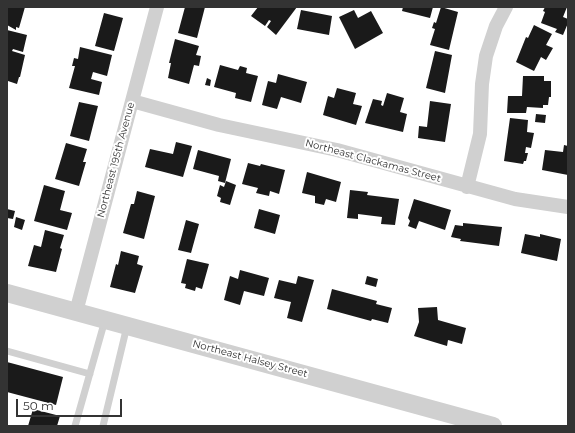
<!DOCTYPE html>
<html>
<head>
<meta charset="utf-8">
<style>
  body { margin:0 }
  #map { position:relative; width:575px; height:433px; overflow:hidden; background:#fff; font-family:Montserrat,sans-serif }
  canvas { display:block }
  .frame { position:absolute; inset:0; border:8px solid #333; pointer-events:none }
  .scale { position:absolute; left:16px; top:399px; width:106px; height:18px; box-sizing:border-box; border:2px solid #333; border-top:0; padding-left:5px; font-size:12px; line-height:14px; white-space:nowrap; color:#333; -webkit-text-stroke:3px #fff; paint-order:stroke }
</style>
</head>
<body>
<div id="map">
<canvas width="575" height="433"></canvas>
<div class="frame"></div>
<div class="scale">50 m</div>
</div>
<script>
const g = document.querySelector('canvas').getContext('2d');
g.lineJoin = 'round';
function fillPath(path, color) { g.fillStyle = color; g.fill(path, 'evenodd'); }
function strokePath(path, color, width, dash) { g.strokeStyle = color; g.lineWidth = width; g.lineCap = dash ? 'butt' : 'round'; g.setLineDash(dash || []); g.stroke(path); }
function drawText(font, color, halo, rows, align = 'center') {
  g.font = font + ' Montserrat,sans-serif'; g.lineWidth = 4; g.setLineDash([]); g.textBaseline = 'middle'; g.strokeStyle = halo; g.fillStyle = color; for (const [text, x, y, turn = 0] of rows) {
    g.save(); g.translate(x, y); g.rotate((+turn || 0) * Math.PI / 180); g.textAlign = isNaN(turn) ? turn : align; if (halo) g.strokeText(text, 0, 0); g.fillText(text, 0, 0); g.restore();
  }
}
fillPath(new Path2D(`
  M 7,7 L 25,7 L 19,28 L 16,27 L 16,30 L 7,25 Z
  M 185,7 L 205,7 L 197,38 L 178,33 Z
  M 258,7 L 297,7 L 276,35 L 267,27 L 271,21 L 269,20 L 265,26 L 251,16 Z
  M 403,7 L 433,7 L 430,18 L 402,11 Z
  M 441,7 L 458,12 L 449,50 L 430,45 L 435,29 L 432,28 L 434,22 L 436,23 Z
  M 545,7 L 567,7 L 563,17 L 568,19 L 568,23 L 563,35 L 555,32 L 557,29 L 541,23 L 545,12 L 543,11 Z
  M 301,10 L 332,16 L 329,35 L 297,29 Z
  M 354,10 L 358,18 L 371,11 L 383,33 L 355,49 L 339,17 Z
  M 104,13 L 123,18 L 114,51 L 95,46 Z
  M 534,25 L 552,34 L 546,45 L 553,48 L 546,60 L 541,57 L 534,71 L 516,62 L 526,37 L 528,38 Z
  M 7,30 L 27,35 L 23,52 L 13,49 L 12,51 L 25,55 L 20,77 L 19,77 L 17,84 L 8,81 L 7,84 Z
  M 175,39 L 199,46 L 196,55 L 201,56 L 199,66 L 194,65 L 189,84 L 168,78 L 171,63 L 169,63 Z
  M 80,47 L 112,55 L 107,76 L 93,72 L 91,79 L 102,82 L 99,95 L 69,88 L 75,66 L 72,66 L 74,58 L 78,59 Z
  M 435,51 L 452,55 L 445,93 L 426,88 Z
  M 220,65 L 238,70 L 240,66 L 247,68 L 246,73 L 258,76 L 251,102 L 235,98 L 236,93 L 214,87 Z
  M 278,74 L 307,82 L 301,103 L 281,97 L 277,109 L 262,105 L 268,81 L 276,83 Z
  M 523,76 L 544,76 L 544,81 L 551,81 L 551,97 L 549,97 L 548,105 L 543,105 L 543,108 L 527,107 L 526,113 L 507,113 L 508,96 L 522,96 Z
  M 207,78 L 211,80 L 210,86 L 205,85 Z
  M 337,88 L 356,93 L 353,104 L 362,106 L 356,125 L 323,115 L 328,96 L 334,98 Z
  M 387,93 L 404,98 L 400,112 L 407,114 L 403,132 L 365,123 L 373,99 L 382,101 L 381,105 L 383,106 Z
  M 430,101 L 451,104 L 445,142 L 418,138 L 419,126 L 427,127 Z
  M 79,102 L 98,106 L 89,141 L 70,136 Z
  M 536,114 L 546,115 L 545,123 L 535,122 Z
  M 510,118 L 528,120 L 527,132 L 534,133 L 531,148 L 526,147 L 525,153 L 528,153 L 526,161 L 524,161 L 523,164 L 504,161 Z
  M 176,142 L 192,146 L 183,177 L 145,167 L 150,149 L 173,154 Z
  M 66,143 L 87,149 L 83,162 L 86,162 L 79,186 L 55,179 Z
  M 564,145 L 568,146 L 568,175 L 542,170 L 545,150 L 563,152 Z
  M 198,150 L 231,159 L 225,183 L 218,181 L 219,176 L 193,169 Z
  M 248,163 L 260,166 L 261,164 L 285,170 L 279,194 L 270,191 L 269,196 L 256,193 L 258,188 L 242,184 Z
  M 307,172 L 341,182 L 336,202 L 326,199 L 324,205 L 315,203 L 315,196 L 302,193 Z
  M 226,181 L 236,185 L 230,205 L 220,202 L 221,198 L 217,196 L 220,185 L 224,187 Z
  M 44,185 L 65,191 L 60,210 L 72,213 L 67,230 L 34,221 Z
  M 350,190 L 368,192 L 367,195 L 399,199 L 395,225 L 381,224 L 382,217 L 358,214 L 358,219 L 347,218 Z
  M 137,191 L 155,196 L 144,239 L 123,233 L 131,204 L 134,204 Z
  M 414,199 L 451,210 L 445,230 L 419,221 L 416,229 L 408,226 L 410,221 L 408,218 Z
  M 7,209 L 15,211 L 13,219 L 7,218 Z
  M 259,209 L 280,215 L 275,234 L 254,228 Z
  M 16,217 L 25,220 L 22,230 L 14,227 Z
  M 186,220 L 199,224 L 191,253 L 178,250 Z
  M 463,223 L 502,227 L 499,246 L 460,241 L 461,239 L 451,237 L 455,225 L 463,226 Z
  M 45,230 L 64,235 L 60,248 L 62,249 L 56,272 L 28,266 L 34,245 L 41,247 Z
  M 525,234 L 540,237 L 540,234 L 561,239 L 557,261 L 521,253 Z
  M 121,251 L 139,256 L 137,264 L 143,266 L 135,293 L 110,287 L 116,264 L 118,265 Z
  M 187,259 L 209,264 L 202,289 L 196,287 L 195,291 L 185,288 L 186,284 L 181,283 Z
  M 240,270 L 269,278 L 264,296 L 244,291 L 240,305 L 224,300 L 230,276 L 238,279 Z
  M 298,276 L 314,280 L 302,322 L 287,318 L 291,302 L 274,298 L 279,280 L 296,284 Z
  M 367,276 L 378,279 L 376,287 L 365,284 Z
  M 332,289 L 377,301 L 376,304 L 392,308 L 388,323 L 372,319 L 371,321 L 327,309 Z
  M 437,307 L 438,320 L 466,328 L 462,344 L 448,340 L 447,346 L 414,336 L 419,322 L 418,308 Z
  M 7,362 L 63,377 L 56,405 L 7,392 Z
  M 33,409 L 60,416 L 57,426 L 28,426 Z`), '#1a1a1a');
strokePath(new Path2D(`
  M 7,351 L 90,374
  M 75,426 L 105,320
  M 103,426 L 127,326`), '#d0d0d0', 7);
strokePath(new Path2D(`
  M 132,101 L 219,125 L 337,150 L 515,199 L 568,207
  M 467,187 L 480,134 L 482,84 L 486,56 L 496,26 L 506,7
  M 76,312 L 157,7`), '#d0d0d0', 14);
strokePath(new Path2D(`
  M 7,293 L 493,426`), '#d0d0d0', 18);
drawText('10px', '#333', '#fff', [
  ["Northeast 195th Avenue",116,160,-75],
  ["Northeast Clackamas Street",373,161,15],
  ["Northeast Halsey Street",250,359,15]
]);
</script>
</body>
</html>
